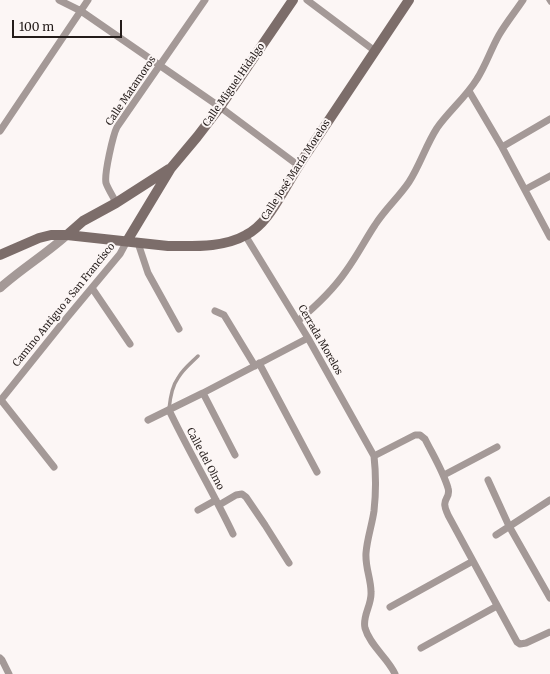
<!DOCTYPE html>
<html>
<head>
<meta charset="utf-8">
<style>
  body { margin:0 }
  #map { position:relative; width:550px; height:674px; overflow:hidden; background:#fcf6f5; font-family:Merriweather,serif }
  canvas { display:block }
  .scale { position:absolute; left:12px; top:20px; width:110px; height:18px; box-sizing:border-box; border:2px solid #241c1a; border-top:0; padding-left:5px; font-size:12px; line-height:14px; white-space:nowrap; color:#241c1a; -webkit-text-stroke:3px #fcf6f5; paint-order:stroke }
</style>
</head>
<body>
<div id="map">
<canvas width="550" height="674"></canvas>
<div class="scale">100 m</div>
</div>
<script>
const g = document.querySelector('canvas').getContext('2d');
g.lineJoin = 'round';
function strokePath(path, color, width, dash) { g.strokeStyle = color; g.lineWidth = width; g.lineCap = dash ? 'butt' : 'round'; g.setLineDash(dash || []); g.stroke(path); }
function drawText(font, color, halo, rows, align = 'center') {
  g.font = font + ' Merriweather,serif'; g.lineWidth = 4; g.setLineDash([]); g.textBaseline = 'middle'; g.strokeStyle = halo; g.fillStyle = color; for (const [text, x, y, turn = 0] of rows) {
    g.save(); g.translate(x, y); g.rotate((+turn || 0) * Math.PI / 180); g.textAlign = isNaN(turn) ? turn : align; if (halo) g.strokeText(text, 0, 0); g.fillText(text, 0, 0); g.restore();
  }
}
strokePath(new Path2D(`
  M 548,0 L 550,3
  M 169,409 C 170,399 172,386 178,378 C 183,369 191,363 198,356`), '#a49997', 3.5);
strokePath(new Path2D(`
  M 59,0 L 81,11 L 220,107 L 299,166
  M 307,0 L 375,51
  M 469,91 L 502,147 L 550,237
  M 0,131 L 88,0
  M 502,147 L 550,119
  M 526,189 L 550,176
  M 116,203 C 113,196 108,189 106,183 C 104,174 113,135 117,127 L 205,0
  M 245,235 L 308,338 L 374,456 C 376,474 376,493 374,511 C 372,525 367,539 366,553 C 365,567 371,579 371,592 C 372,605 362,616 365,628 C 370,646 388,658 395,674
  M 138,243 L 148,273 L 179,329
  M 92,288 L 130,344
  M 215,311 L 224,315 L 255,366
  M 298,321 C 316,306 333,290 346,271 C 357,256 365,240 375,225 C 385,209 399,197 409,182 C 420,165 426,145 437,128 C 449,111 466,97 477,79 C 486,65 491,49 499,35 C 506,23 515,12 523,0
  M 259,363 L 317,472
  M 203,393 L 235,455
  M 1,400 L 54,467
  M 0,401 L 65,320 L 120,254 L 127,241
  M 169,410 C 189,452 213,492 233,534
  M 148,420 L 203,393 L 308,338
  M 374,456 L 415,435 L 420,435 L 425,439 C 433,455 443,471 448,488 C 451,497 443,499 445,506 C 445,509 447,512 448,515 L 517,642 L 520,644 L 526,643 L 550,632
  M 444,475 L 497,447
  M 488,480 L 509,526 L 550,598
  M 219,505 L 236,495 L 242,494 L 246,497 L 265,525 L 289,563
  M 198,510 L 216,500
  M 496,535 L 550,500
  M 390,607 L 473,561
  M 421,648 L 497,606
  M 0,658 L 2,660 L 9,674`), '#a49997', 7);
strokePath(new Path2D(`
  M 0,288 C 21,269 46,254 67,235`), '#a49997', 9);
strokePath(new Path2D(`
  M 67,235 L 83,221 L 116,203 L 169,169
  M 127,241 L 171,168 L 197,137 L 220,107 L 293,0
  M 0,255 L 39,238 L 51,235 L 67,235 L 168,246 C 193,246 223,248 246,235 C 263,226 273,209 283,192 C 290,180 297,168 305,156 C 340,104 374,52 409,0`), '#7c6d6a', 10);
drawText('10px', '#241c1a', '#fcf6f5', [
  ["Calle Miguel Hidalgo",234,85,-55],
  ["Calle Matamoros",131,91,-56],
  ["Calle José María Morelos",296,170,-57],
  ["Camino Antiguo a San Francisco",64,305,-51],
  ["Cerrada Morelos",320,340,60],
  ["Calle del Olmo",205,459,62]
]);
</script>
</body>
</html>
